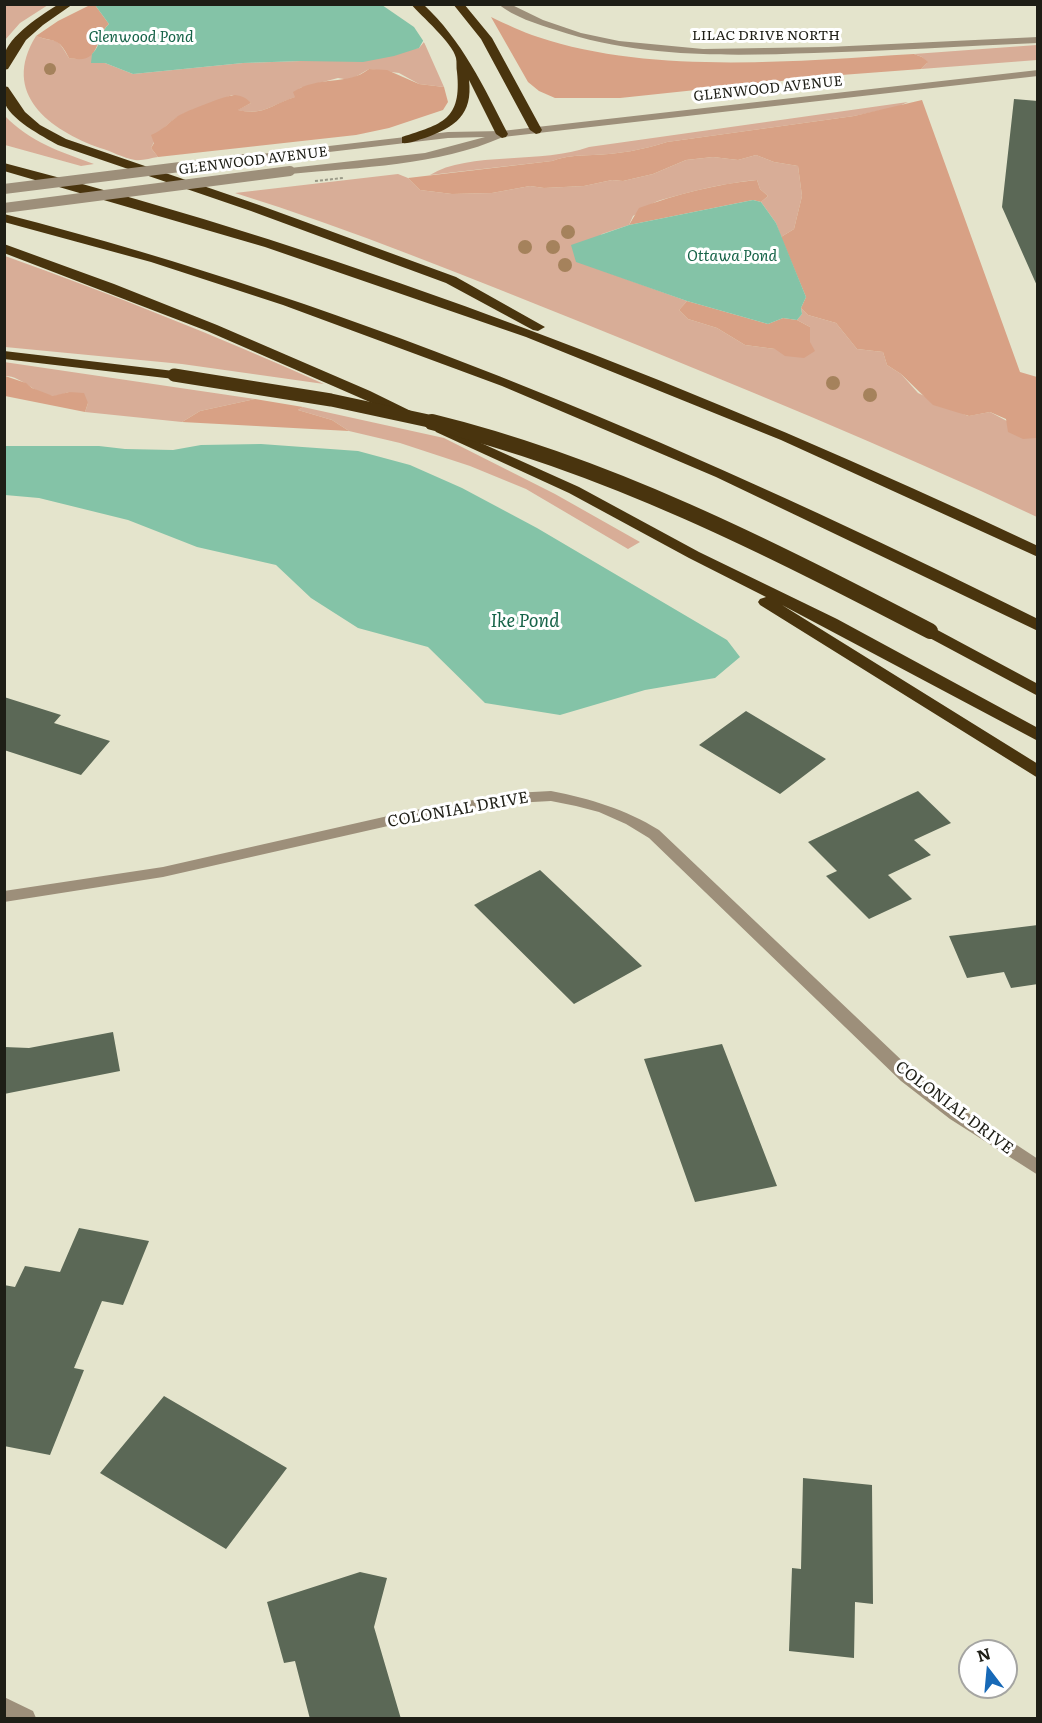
<!DOCTYPE html>
<html>
<head>
<meta charset="utf-8">
<style>
  body { margin:0 }
  #map { position:relative; width:1042px; height:1723px; overflow:hidden; background:#e4e4cc; font-family:Literata,serif }
  canvas { display:block }
  .frame { position:absolute; inset:0; border:6px solid #1e1e16; pointer-events:none }
  .north { position:absolute; left:958px; top:1639px; width:60px; height:60px; box-sizing:border-box; background:#fff; border:2px solid #a5a5a2; border-radius:50%; rotate:344deg; font-size:16px; font-weight:700; line-height:24px; text-align:center; color:#1e1e16 }
  .north::after { content:''; display:block; margin:auto; width:21px; height:27px; background:#1769b7; clip-path:polygon(50% 0,100% 100%,50% 72%,0 100%) }
</style>
</head>
<body>
<div id="map">
<canvas width="1042" height="1723"></canvas>
<div class="frame"></div>
<div class="north">N</div>
</div>
<script>
const g = document.querySelector('canvas').getContext('2d');
g.lineJoin = 'round';
function fillPath(path, color) { g.fillStyle = color; g.fill(path, 'evenodd'); }
function strokePath(path, color, width, dash) { g.strokeStyle = color; g.lineWidth = width; g.lineCap = dash ? 'butt' : 'round'; g.setLineDash(dash || []); g.stroke(path); }
function drawText(font, color, halo, rows, align = 'center') {
  g.font = font + ' Literata,serif'; g.lineWidth = 6; g.setLineDash([]); g.textBaseline = 'middle'; g.strokeStyle = halo; g.fillStyle = color; for (const [text, x, y, turn = 0] of rows) {
    g.save(); g.translate(x, y); g.rotate((+turn || 0) * Math.PI / 180); g.textAlign = isNaN(turn) ? turn : align; if (halo) g.strokeText(text, 0, 0); g.fillText(text, 0, 0); g.restore();
  }
}
fillPath(new Path2D(`
  M 5,4 L 48,4 L 48,5 L 20,23 L 5,40 Z
  M 36,36 C 58,44 55,34 69,58 L 77,59 L 92,54 L 92,63 L 105,63 L 133,74 L 243,63 L 301,61 L 419,48 L 424,42 L 444,87 L 419,84 L 399,73 L 369,69 L 350,80 L 338,78 L 300,88 L 296,97 C 272,104 264,116 237,110 L 251,103 L 232,95 C 198,111 169,109 151,148 L 158,157 C 151,158 142,161 135,160 C 123,158 111,151 100,148 C 50,130 0,94 36,36 Z
  M 1037,45 L 1037,60 L 921,69 L 927,63 L 922,57 L 914,54 Z
  M 908,102 L 897,107 L 854,116 L 667,142 C 643,150 618,154 593,155 C 576,156 569,155 552,161 L 430,175 C 468,151 544,164 589,147 Z
  M 5,116 C 30,142 61,152 94,164 L 81,166 L 5,145 Z
  M 756,155 L 774,162 L 798,166 L 802,196 L 794,229 L 781,237 L 776,223 L 761,202 L 768,196 L 760,189 L 757,180 C 724,183 692,191 661,200 C 651,203 642,211 633,216 L 629,225 L 602,234 L 576,261 L 687,301 L 679,310 L 688,319 L 717,328 L 745,345 L 775,349 L 810,342 L 810,327 L 797,320 L 802,314 L 801,308 L 808,315 L 836,323 L 857,349 L 883,352 L 887,365 L 901,374 L 918,393 L 968,416 L 990,412 L 1037,437 L 1037,517 C 888,447 736,385 583,323 C 468,277 354,230 235,193 L 398,174 L 408,178 L 420,190 L 452,194 L 492,193 L 530,186 L 544,188 L 584,186 L 612,180 L 623,181 L 653,174 L 686,160 L 713,157 L 738,160 Z
  M 5,256 C 112,294 219,337 324,384 L 182,364 L 5,347 Z
  M 4,362 L 255,399 L 200,411 L 182,422 L 85,412 L 88,403 L 69,392 C 65,393 59,396 55,396 C 37,397 23,376 5,376 Z
  M 303,407 L 444,438 L 555,494 L 640,542 L 628,549 L 526,489 L 470,466 L 400,443 L 349,431 L 332,420 L 298,410 Z`), '#d8ad97');
fillPath(new Path2D(`
  M 90,5 L 95,5 L 109,24 C 93,38 103,65 69,58 C 58,36 55,43 36,36 L 58,21 Z
  M 491,17 C 506,24 522,32 538,37 C 651,75 796,61 914,54 L 922,57 L 928,62 L 921,69 L 828,76 L 620,98 L 555,98 L 539,91 L 528,82 Z
  M 369,69 L 387,70 L 419,84 L 444,87 L 448,102 L 443,110 L 389,128 L 356,135 L 158,157 L 151,148 L 154,143 L 151,135 C 162,131 168,123 178,116 C 186,111 227,95 235,95 C 243,96 246,98 251,103 L 238,110 C 264,116 272,104 295,97 L 293,92 C 319,75 348,86 369,69 Z
  M 922,100 L 1020,372 L 1037,377 L 1036,438 L 1023,439 L 1008,432 L 1006,419 L 990,412 L 969,416 L 933,405 L 901,374 L 887,365 L 883,352 L 857,349 L 836,323 L 808,315 L 801,308 L 806,297 L 781,237 L 794,229 L 802,196 L 798,166 L 774,162 L 756,155 L 738,160 L 713,157 L 686,160 L 653,174 L 623,181 L 612,180 L 584,186 L 544,188 L 530,186 L 492,193 L 452,194 L 420,190 L 408,178 L 552,161 C 569,155 576,156 593,155 C 618,154 643,150 667,142 L 854,116 Z
  M 757,180 L 760,189 L 768,196 L 761,202 L 753,200 L 629,225 L 639,208 C 677,194 717,184 757,180 Z
  M 687,301 L 768,324 L 783,318 L 797,320 L 810,327 L 810,342 L 815,351 L 804,358 L 785,356 L 775,349 L 745,345 L 717,328 L 688,319 L 679,310 Z
  M 5,376 L 26,383 L 32,388 L 53,396 L 69,392 L 84,393 L 88,403 L 85,412 L 5,396 Z
  M 255,399 L 303,407 L 298,410 L 332,420 L 349,431 L 182,422 L 200,411 Z`), '#d8a185');
fillPath(new Path2D(`
  M 95,5 L 426,5 L 427,34 L 419,48 L 394,56 L 363,62 L 301,61 L 243,63 L 133,74 L 105,63 L 91,63 L 92,54 C 101,46 99,33 109,24 Z
  M 753,200 L 761,202 L 776,223 L 806,297 L 801,308 L 802,314 L 797,320 L 783,318 L 768,324 L 687,301 L 576,262 L 571,245 L 629,225 Z
  M 261,444 L 358,451 L 410,465 L 462,488 L 537,528 L 727,640 L 740,657 L 715,678 L 645,690 L 560,715 L 485,703 L 428,647 L 358,628 L 311,598 L 276,565 L 197,547 L 128,520 L 39,498 L 5,495 L 5,446 L 99,446 L 125,449 L 173,450 L 201,445 Z`), '#84c3a7');
fillPath(new Path2D(`
  M 429,4 L 431,22 L 426,45 L 414,27 L 382,5 Z`), '#e4e4cc');
fillPath(new Path2D(`
  M 1014,99 L 1038,101 L 1038,288 L 1002,207 Z
  M 4,697 L 61,715 L 54,723 L 110,741 L 81,775 L 4,750 Z
  M 746,711 L 826,759 L 780,794 L 699,745 Z
  M 918,791 L 951,823 L 914,840 L 931,855 L 888,875 L 912,899 L 869,919 L 826,876 L 837,871 L 808,842 Z
  M 540,870 L 642,966 L 574,1004 L 474,905 Z
  M 1038,925 L 1038,984 L 1011,988 L 1004,972 L 967,978 L 949,936 Z
  M 113,1032 L 120,1071 L 4,1094 L 4,1047 L 29,1048 Z
  M 722,1044 L 777,1186 L 695,1202 L 644,1059 Z
  M 79,1228 L 149,1241 L 123,1305 L 102,1301 L 74,1368 L 84,1370 L 50,1455 L 4,1446 L 4,1285 L 15,1287 L 25,1266 L 60,1272 Z
  M 164,1396 L 287,1468 L 226,1549 L 100,1473 Z
  M 803,1478 L 872,1485 L 873,1604 L 855,1602 L 854,1658 L 789,1651 L 792,1568 L 801,1569 Z
  M 360,1572 L 387,1578 L 374,1627 L 401,1719 L 310,1719 L 295,1661 L 284,1663 L 267,1602 Z`), '#5b6856');
fillPath(new Path2D(`
  M 498,4 L 510,4 L 543,20 L 581,33 L 619,41 L 703,49 L 828,47 L 1038,37 L 1038,43 C 963,46 888,51 814,53 C 727,56 639,58 556,30 C 537,24 514,17 498,4 Z
  M 1038,70 L 1038,76 L 503,137 C 437,166 361,167 290,174 L 285,171 L 290,168 L 425,153 L 485,137 L 448,138 L 244,162 L 239,159 L 244,156 L 448,132 L 502,131 Z
  M 551,791 C 591,799 625,809 659,830 L 913,1071 L 962,1109 L 1038,1159 L 1038,1175 L 950,1119 L 901,1081 L 649,838 L 626,824 L 599,812 L 576,806 L 551,801 L 514,803 L 410,821 L 163,877 L 4,902 L 4,891 L 163,867 L 410,811 L 514,793 Z
  M 4,1697 L 33,1711 L 36,1718 L 4,1718 Z`), '#9d8f7a');
fillPath(new Path2D(`
  M 59,4 L 73,4 L 43,25 L 26,40 L 8,69 L 4,70 C 4,66 4,60 4,56 C 8,36 43,14 59,4 Z
  M 411,4 L 423,4 C 462,40 484,87 508,134 L 506,137 L 502,138 L 496,134 L 469,80 C 473,115 455,127 425,138 C 417,140 410,144 402,143 L 402,137 C 442,124 462,120 457,72 C 456,68 457,62 456,58 C 453,43 421,16 411,4 Z
  M 453,4 L 464,4 L 492,38 L 542,130 L 540,133 L 536,134 L 530,130 L 481,39 Z
  M 4,86 L 8,87 L 25,112 L 40,125 L 66,139 L 259,205 L 456,277 L 545,327 L 538,331 L 533,330 L 446,283 L 251,211 L 58,145 C 42,136 9,119 4,101 C 3,96 4,90 4,86 Z
  M 4,163 C 361,255 705,389 1038,546 L 1038,557 L 781,440 L 526,337 L 265,247 L 4,171 Z
  M 4,214 C 365,306 706,454 1038,619 L 1038,631 L 716,477 L 502,386 L 283,305 L 151,262 L 4,222 Z
  M 4,244 L 114,284 L 217,325 L 370,391 L 423,417 L 416,421 L 411,420 L 207,331 L 4,253 Z
  M 4,351 L 174,371 L 181,375 L 174,379 L 4,359 Z
  M 441,425 L 579,487 L 699,552 L 837,619 L 1038,728 L 1038,741 L 782,605 L 1038,764 L 1038,778 L 760,605 L 758,602 L 760,599 L 766,597 L 689,558 L 569,493 L 436,432 L 434,429 Z
  M 930,626 L 1038,684 L 1038,696 L 924,635 L 922,631 L 924,627 Z`), '#49340e');
strokePath(new Path2D(`
  M 315,181 L 343,178`), '#999987', 2, [3, 2]);
strokePath(new Path2D(`
  M 4,189 L 244,159
  M 4,208 L 290,171`), '#9d8f7a', 10);
strokePath(new Path2D(`
  M 174,375 L 331,400 L 438,423`), '#49340e', 13);
strokePath(new Path2D(`
  M 432,422 C 608,465 770,548 930,631`), '#49340e', 16);
g.fillStyle = '#a5825c';
for (const [x, y, r] of [
  [50,69,6],
  [568,232,7],
  [525,247,7],
  [553,247,7],
  [565,265,7],
  [833,383,7],
  [870,395,7]
]) { g.beginPath(); g.arc(x, y, r, 0, 2 * Math.PI); g.fill(); }
drawText('14px', '#1e1e16', '#fff', [
  ["LILAC DRIVE NORTH",766,36],
  ["GLENWOOD AVENUE",768,89,-6],
  ["GLENWOOD AVENUE",253,161,-7]
]);
drawText('italic 15px', '#166348', '#fff', [
  ["Glenwood Pond",141,38],
  ["Ottawa Pond",732,257]
]);
drawText('16px', '#1e1e16', '#fff', [
  ["COLONIAL DRIVE",458,810,-10],
  ["COLONIAL DRIVE",954,1108,37]
]);
drawText('italic 18px', '#166348', '#fff', [
  ["Ike Pond",525,622]
]);
</script>
</body>
</html>
